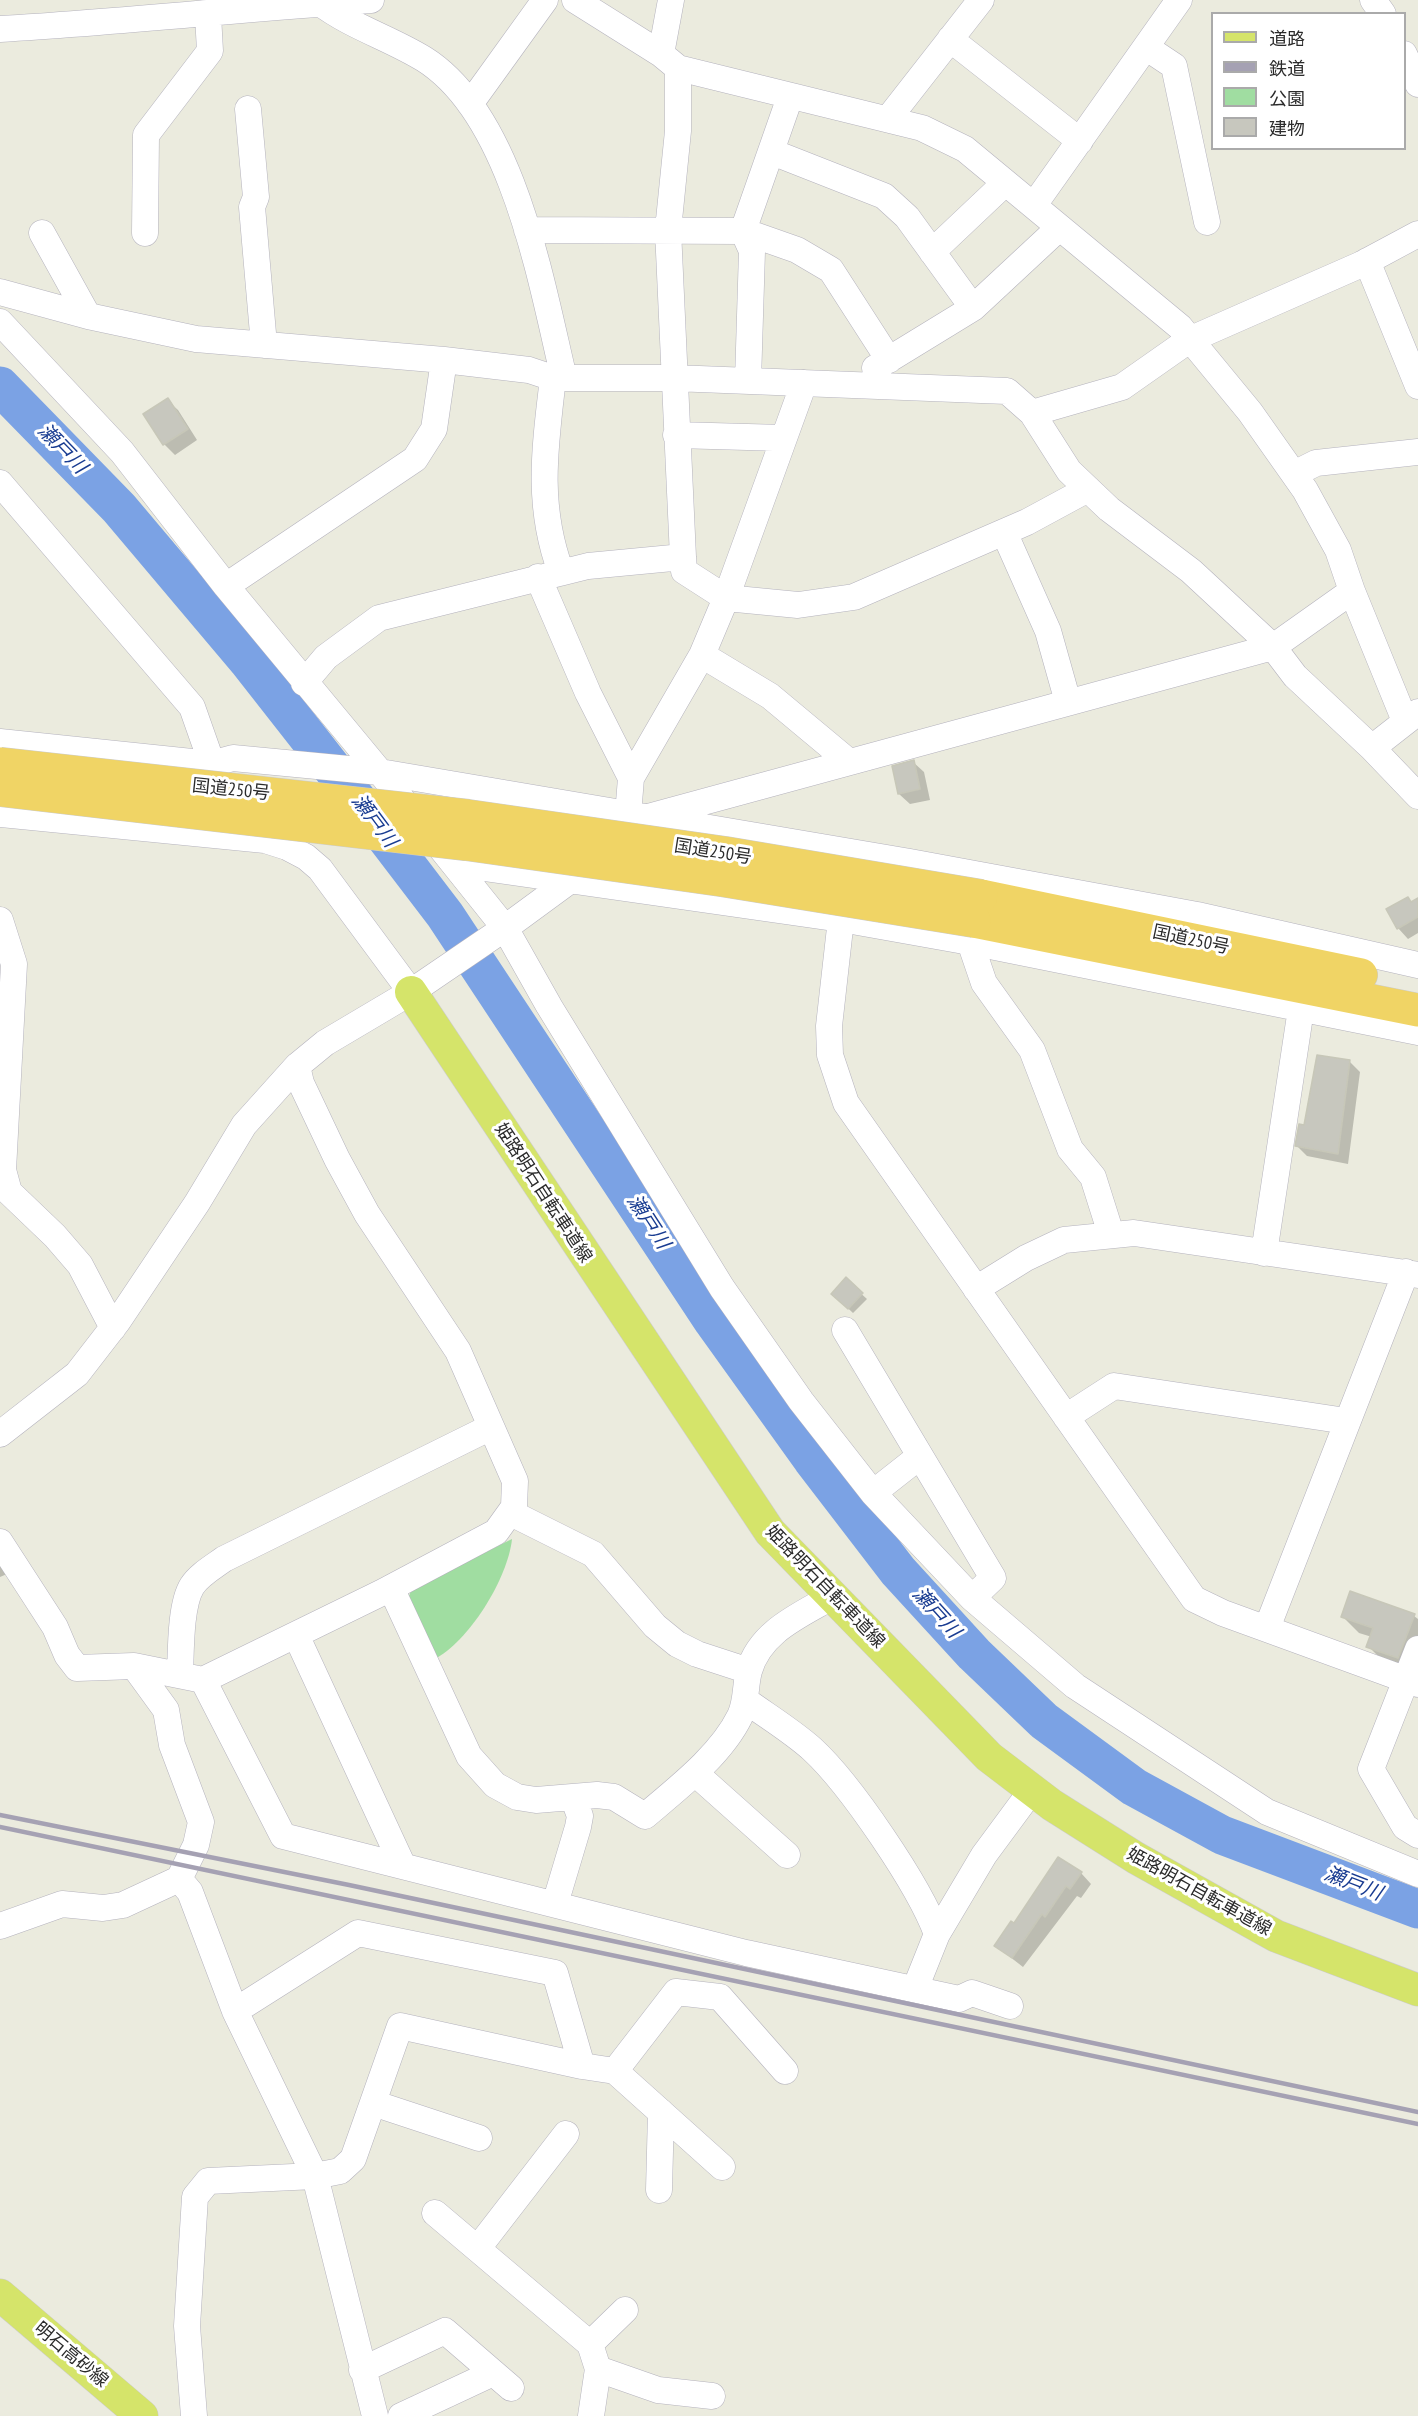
<!DOCTYPE html>
<html>
<head>
<meta charset="utf-8">
<style>
  body { margin:0 }
  #map { position:relative; width:1418px; height:2416px; overflow:hidden; background:#ebebde; font-family:"PT Sans Narrow","Noto Sans JP",sans-serif }
  canvas { display:block }
  .legend { position:absolute; left:1211px; top:12px; width:195px; height:138px; box-sizing:border-box; background:#fff; border:2px solid #aaa; margin:0; padding:8px 10px; list-style:none; font-size:18px; color:#2b2b2b }
  .legend li { display:flex; align-items:center; gap:12px; height:30px }
  .legend b { width:30px; border:2px solid #aaa }
</style>
</head>
<body>
<div id="map">
<canvas width="1418" height="2416"></canvas>
<ul class="legend">
<li><b style="height:8px;background:#d5e46a"></b>道路</li>
<li><b style="height:8px;background:#a5a1b3"></b>鉄道</li>
<li><b style="height:16px;background:#a0dda1"></b>公園</li>
<li><b style="height:16px;background:#c7c7be"></b>建物</li>
</ul>
</div>
<script>
const g = document.querySelector('canvas').getContext('2d');
g.lineJoin = 'round';
function fillPath(path, color) { g.fillStyle = color; g.fill(path, 'evenodd'); }
function strokePath(path, color, width, dash) { g.strokeStyle = color; g.lineWidth = width; g.lineCap = dash ? 'butt' : 'round'; g.setLineDash(dash || []); g.stroke(path); }
function drawText(font, color, halo, rows, align = 'center') {
  g.font = font + ' "PT Sans Narrow","Noto Sans JP",sans-serif'; g.lineWidth = 6; g.setLineDash([]); g.textBaseline = 'middle'; g.strokeStyle = halo; g.fillStyle = color; for (const [text, x, y, turn = 0] of rows) {
    g.save(); g.translate(x, y); g.rotate((+turn || 0) * Math.PI / 180); g.textAlign = isNaN(turn) ? turn : align; if (halo) g.strokeText(text, 0, 0); g.fillText(text, 0, 0); g.restore();
  }
}
fillPath(new Path2D(`
  M 512,1539 C 508,1578 469,1642 433,1660 L 406,1604 L 412,1588 Z`), '#a0dda1');
fillPath(new Path2D(`
  M 167,400 L 178,410 L 197,440 L 175,455 L 164,444 L 145,414 Z
  M 913,762 L 924,772 L 930,800 L 910,804 L 899,794 Z
  M 1407,898 L 1412,903 L 1418,899 L 1418,933 L 1408,939 L 1398,928 Z
  M 1349,1061 L 1360,1072 L 1348,1164 L 1307,1156 L 1297,1146 L 1306,1126 Z
  M 846,1280 L 867,1299 L 853,1313 L 833,1294 Z
  M 0,1562 L 7,1574 L 0,1577 Z
  M 1414,1616 L 1418,1619 L 1418,1664 L 1414,1673 L 1384,1662 L 1368,1646 L 1372,1637 L 1359,1633 L 1343,1617 Z
  M 1081,1873 L 1091,1884 L 1081,1898 L 1077,1896 L 1023,1967 L 996,1946 L 1014,1925 Z`), '#0003');
strokePath(new Path2D(`
  M 0,386 L 119,508 L 249,662 L 358,801 L 445,915 L 713,1321 L 812,1459 L 898,1571 L 974,1654 L 1044,1721 L 1134,1787 L 1222,1835 L 1418,1909`), '#7ba2e4', 39);
const building = new Path2D(`
  M 168,398 L 188,429 L 163,445 L 143,414 Z
  M 914,760 L 920,789 L 898,794 L 892,766 Z
  M 1408,897 L 1411,902 L 1418,898 L 1418,917 L 1397,929 L 1386,909 Z
  M 1317,1055 L 1350,1060 L 1338,1154 L 1295,1146 L 1299,1124 L 1304,1125 Z
  M 846,1277 L 863,1293 L 848,1309 L 831,1294 Z
  M 1350,1591 L 1415,1614 L 1398,1658 L 1366,1647 L 1373,1628 L 1341,1617 Z
  M 1058,1857 L 1082,1872 L 1070,1889 L 1066,1886 L 1045,1917 L 1042,1914 L 1012,1958 L 994,1946 L 1011,1921 L 1014,1923 Z`);
fillPath(building, '#c7c7be');
strokePath(building, '#c7c7b8', 1.5);
const minor = new Path2D(`
  M 1373,0 L 1383,14
  M 320,3 C 352,27 390,38 424,59 C 513,115 541,282 564,378
  M 0,29 C 124,22 247,8 371,0
  M 950,39 L 1080,141
  M 1147,48 L 1174,66 L 1207,222
  M 661,54 L 671,0
  M 1404,54 L 1418,84
  M 470,104 L 545,0
  M 248,109 L 256,197 L 252,207 L 264,345
  M 888,119 L 981,0
  M 772,152 L 884,196 L 907,217 L 973,308
  M 1034,205 L 1179,0
  M 527,230 L 743,231 L 797,250 L 831,270 L 889,360
  M 42,233 L 88,316
  M 145,233 L 146,135 L 210,51 L 208,15
  M 932,252 L 1005,183
  M 1367,261 L 1418,386
  M 0,292 L 88,316 L 196,339 L 444,360 L 529,370 L 553,378 L 673,378 L 1007,391 L 1032,413 L 1069,471 L 1109,509 L 1191,571 L 1273,647 L 1295,676 L 1372,748 L 1418,796
  M 0,322 L 122,452 L 226,586 L 380,772 L 505,928 L 549,1006 L 722,1288 L 801,1401 L 873,1493 L 972,1598 L 1075,1686 L 1267,1812 L 1418,1874
  M 875,368 L 973,308 L 1059,228
  M 553,378 C 545,447 536,505 561,572
  M 748,381 L 752,251 L 743,231 L 790,97
  M 804,383 L 726,598 L 798,605 L 854,597 L 1027,522 L 1088,489
  M 1032,413 L 1122,387 L 1189,340 L 1362,264 L 1418,234
  M 676,435 L 783,438
  M 1294,474 L 1316,463 L 1418,452
  M 0,483 L 192,707 L 217,778
  M 1004,532 L 1048,631 L 1068,702
  M 538,577 L 588,693 L 631,778
  M 226,586 L 415,459 L 434,429 L 444,360
  M 1352,591 L 1405,721
  M 702,655 L 770,696 L 848,761
  M 304,683 L 326,657 L 379,618 L 588,566 L 683,557
  M 0,742 L 211,764 L 233,758 L 380,772 L 910,862 L 1197,915 L 1418,965
  M 1372,748 L 1418,712
  M 0,814 L 265,840 L 287,847 L 306,857 L 320,869 L 411,992
  M 628,815 L 631,778 L 702,655 L 726,598 L 684,571 L 683,557 L 668,230 L 678,131 L 678,68
  M 456,864 L 841,919 L 970,942 L 1418,1032
  M 841,919 L 829,1026 L 830,1055 L 846,1103 L 1194,1599 L 1223,1613 L 1418,1684
  M 0,920 L 14,964 L 3,1170 L 9,1192 L 55,1236 L 80,1265 L 113,1328
  M 962,931 L 970,942 L 984,983 L 1032,1050 L 1070,1149 L 1093,1177 L 1111,1234
  M 1264,1253 L 1301,1009
  M 976,1289 L 1026,1258 L 1064,1240 L 1134,1233 L 1418,1275
  M 845,1330 L 993,1578 L 972,1598
  M 1066,1417 L 1114,1386 L 1346,1421
  M 0,1434 L 77,1374 L 118,1321 L 197,1203 L 244,1125 L 297,1066 L 325,1043 L 411,992 L 505,928 L 640,829 L 648,817 L 1273,647 L 1352,591 L 1338,550 L 1305,490 L 1250,412 L 1180,327 L 965,149 L 922,128 L 678,68 L 661,54 L 575,0
  M 873,1493 L 920,1456
  M 511,1513 L 593,1554 L 655,1626 L 677,1644 L 697,1654 L 749,1671
  M 0,1542 L 55,1627 L 67,1655 L 77,1668 L 134,1666 L 203,1680 L 381,1593 L 496,1532 L 514,1507 L 515,1481 L 458,1351 L 367,1214 L 337,1159 L 301,1083 L 297,1066
  M 391,1588 L 469,1756 L 495,1785 L 517,1797 L 536,1800 L 597,1795 L 614,1797 L 645,1816 C 678,1788 721,1755 740,1716 C 747,1701 745,1685 749,1671 C 760,1631 801,1615 833,1596
  M 1267,1628 L 1406,1272
  M 296,1635 L 402,1864
  M 1418,1649 L 1371,1769 L 1405,1827 L 1418,1835
  M 134,1666 L 166,1710 L 172,1745 L 201,1822 L 196,1845 L 179,1879 L 190,1892 L 235,2011 L 315,2176 L 375,2416
  M 180,1675 C 181,1653 180,1605 192,1586 C 199,1575 213,1567 224,1559 L 491,1427
  M 203,1680 L 283,1836 L 746,1953 L 959,1999 L 972,1993 L 1010,2006
  M 745,1700 C 767,1716 792,1731 812,1749 C 850,1784 919,1885 937,1934
  M 695,1773 L 787,1855
  M 555,1904 L 578,1827 L 580,1816 L 573,1797
  M 0,1926 L 62,1904 L 103,1908 L 123,1905 L 179,1879
  M 915,1989 L 937,1934 L 984,1855 L 1032,1790
  M 235,2011 L 358,1933 L 555,1973 L 582,2066
  M 615,2071 L 676,1992 L 720,1997 L 785,2071
  M 373,2103 L 479,2138
  M 659,2190 L 661,2112
  M 435,2213 L 590,2344 L 598,2369 L 591,2416
  M 478,2248 L 566,2134
  M 590,2344 L 625,2310
  M 598,2369 L 658,2390 L 712,2396
  M 362,2370 L 445,2331 L 511,2388
  M 194,2416 L 187,2326 L 195,2197 L 208,2181 L 315,2176 L 340,2171 L 353,2159 L 400,2026 L 582,2066 L 615,2071 L 722,2167
  M 401,2416 L 493,2373`);
const major = new Path2D(`
  M 411,992 L 770,1532 L 989,1757 L 1052,1805 L 1136,1858 L 1276,1936 L 1418,1990
  M 0,2295 L 142,2416`);
const highway = new Path2D(`
  M 981,896 L 1361,975
  M 974,921 L 1418,1010`);
strokePath(minor, '#b4b2bd', 27);
strokePath(major, '#ccc', 33);
strokePath(highway, '#ccc', 34);
strokePath(minor, '#fff', 26);
strokePath(major, '#d5e46a', 32);
strokePath(highway, '#f0d465', 33);
strokePath(new Path2D(`
  M 0,1815 L 349,1885 L 1418,2112
  M 0,1827 L 1418,2124`), '#a5a1b3', 4.5);
const highwayBridge = new Path2D(`
  M 0,764 L 468,816 L 725,853 L 981,896
  M 0,790 L 466,844 L 721,880 L 974,921`);
strokePath(highwayBridge, '#ccc', 34, []);
strokePath(highwayBridge, '#f0d465', 33);
drawText('18px', '#2b2b2b', '#fff', [
  ["国道250号",231,790,6],
  ["国道250号",713,852,9],
  ["国道250号",1191,940,12],
  ["姫路明石自転車道線",543,1193,57],
  ["姫路明石自転車道線",825,1587,46],
  ["姫路明石自転車道線",1199,1892,29],
  ["明石高砂線",71,2355,40]
]);
drawText('italic 20px', '#193c91', '#fff', [
  ["瀬戸川",62,449,46],
  ["瀬戸川",374,821,53],
  ["瀬戸川",648,1222,57],
  ["瀬戸川",936,1613,48],
  ["瀬戸川",1353,1884,21]
]);
</script>
</body>
</html>
